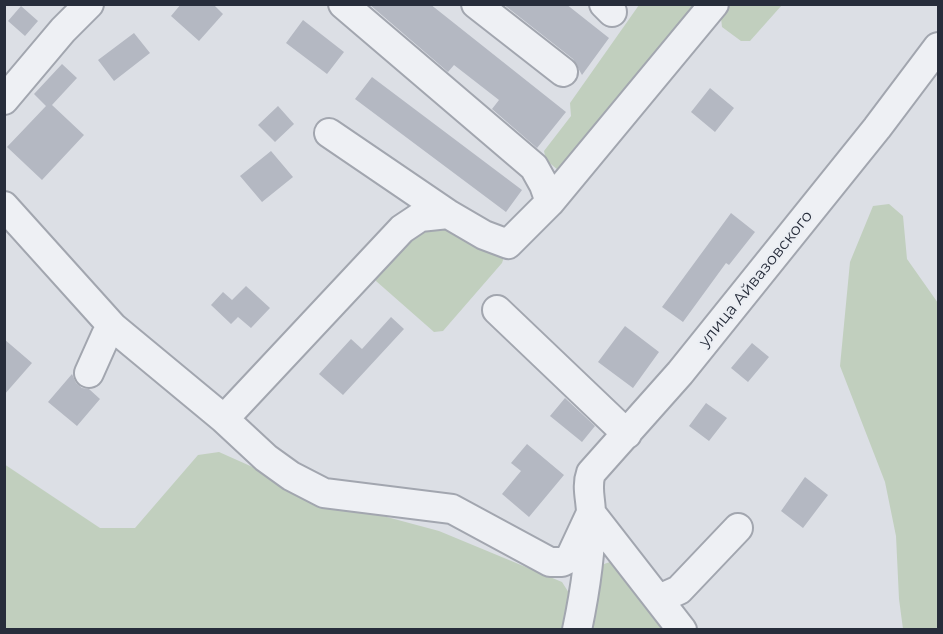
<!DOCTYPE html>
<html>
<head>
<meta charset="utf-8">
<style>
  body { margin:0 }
  #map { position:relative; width:943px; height:634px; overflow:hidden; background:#dcdfe5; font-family:Montserrat,sans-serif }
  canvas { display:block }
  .frame { position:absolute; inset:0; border:6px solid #272d3b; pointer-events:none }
</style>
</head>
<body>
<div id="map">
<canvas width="943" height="634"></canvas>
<div class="frame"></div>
</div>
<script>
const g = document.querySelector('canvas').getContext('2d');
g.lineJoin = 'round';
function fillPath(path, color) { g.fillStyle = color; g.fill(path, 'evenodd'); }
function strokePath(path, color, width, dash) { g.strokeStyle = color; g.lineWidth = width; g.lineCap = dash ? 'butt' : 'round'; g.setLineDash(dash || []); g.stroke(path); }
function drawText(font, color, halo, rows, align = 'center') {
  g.font = font + ' Montserrat,sans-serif'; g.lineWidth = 4.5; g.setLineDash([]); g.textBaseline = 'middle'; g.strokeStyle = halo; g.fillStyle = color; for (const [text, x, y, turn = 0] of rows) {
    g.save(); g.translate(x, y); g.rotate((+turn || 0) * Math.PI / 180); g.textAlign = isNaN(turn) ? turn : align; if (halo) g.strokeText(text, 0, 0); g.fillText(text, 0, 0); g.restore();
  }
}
fillPath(new Path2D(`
  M 639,5 L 704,5 L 558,170 L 546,160 L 544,151 L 571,116 L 570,103 Z
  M 731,5 L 782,5 L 750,41 L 741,41 L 722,27 L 721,18 Z
  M 889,204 L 903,216 L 907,259 L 938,303 L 938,629 L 903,629 L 899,599 L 896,536 L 885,482 L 840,366 L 850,262 L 873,206 Z
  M 449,224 L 499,250 L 504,257 L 502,263 L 443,331 L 434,332 L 376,281 L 376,273 L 414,230 Z
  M 219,452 L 331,502 L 439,531 L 562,582 L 569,593 L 563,629 L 5,629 L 4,464 L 100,528 L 135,528 L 198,455 Z
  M 610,562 L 614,564 L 666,630 L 589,630 L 601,565 Z`), '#c1cfbe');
fillPath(new Path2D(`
  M 181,4 L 213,4 L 223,14 L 199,41 L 171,16 Z
  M 369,4 L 430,4 L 566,112 L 537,148 L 492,109 L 499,100 L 454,65 L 448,72 Z
  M 503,4 L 566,4 L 609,38 L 582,75 L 573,59 Z
  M 21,6 L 38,21 L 25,36 L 8,21 Z
  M 303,20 L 344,52 L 327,74 L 286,43 Z
  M 134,33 L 150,53 L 114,81 L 98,60 Z
  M 62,64 L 77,78 L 52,105 L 84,135 L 42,180 L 7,147 L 46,106 L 34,94 Z
  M 372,77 L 522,190 L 506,212 L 355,99 Z
  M 710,88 L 734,108 L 715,132 L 691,112 Z
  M 278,106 L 294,124 L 275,142 L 258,125 Z
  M 271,151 L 293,177 L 262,202 L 240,176 Z
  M 731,213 L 755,232 L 729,265 L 726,263 L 683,322 L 662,307 Z
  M 246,286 L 270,308 L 251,328 L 238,317 L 231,324 L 211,305 L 223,292 L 232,300 Z
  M 391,317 L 404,329 L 343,395 L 319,374 L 351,339 L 362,349 Z
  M 625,326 L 659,352 L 633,388 L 598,362 Z
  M 4,339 L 32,363 L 4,395 Z
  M 752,343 L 769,357 L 748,382 L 731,368 Z
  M 72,374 L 76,383 L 82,388 L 89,389 L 100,399 L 77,426 L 48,402 Z
  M 565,398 L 595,426 L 582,442 L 550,416 Z
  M 706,403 L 727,418 L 709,441 L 689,426 Z
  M 527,444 L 564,475 L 529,517 L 502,494 L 521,471 L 511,463 Z
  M 805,477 L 828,495 L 803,528 L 781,511 Z`), '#b4b8c2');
const minor = new Path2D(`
  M 343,4 L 534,167 L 544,185 L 550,202
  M 476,4 L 563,72
  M 604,4 L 612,12
  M 4,100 L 63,30 L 89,4
  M 329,133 L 448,214
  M 4,206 L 113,327 L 224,419 L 266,458 L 291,476 L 324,493 L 452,509 L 550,562 L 562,562 L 570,558 L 591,513
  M 497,310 L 627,434
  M 89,373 L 106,335 L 113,327
  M 224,419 L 402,229 L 420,217 L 448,214 L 484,235 L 508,244 L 550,202 L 714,4
  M 591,513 L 682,630
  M 659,599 L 679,590 L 738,528
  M 577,630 C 585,592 591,552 591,514 C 591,499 586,487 591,473 L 680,373 L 877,128 L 938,47`);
strokePath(minor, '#a2a6af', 32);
strokePath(minor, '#eef0f4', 28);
drawText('16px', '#272d3b', '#ebeef3', [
  ["улица Айвазовского",756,279,-51]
]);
</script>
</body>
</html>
